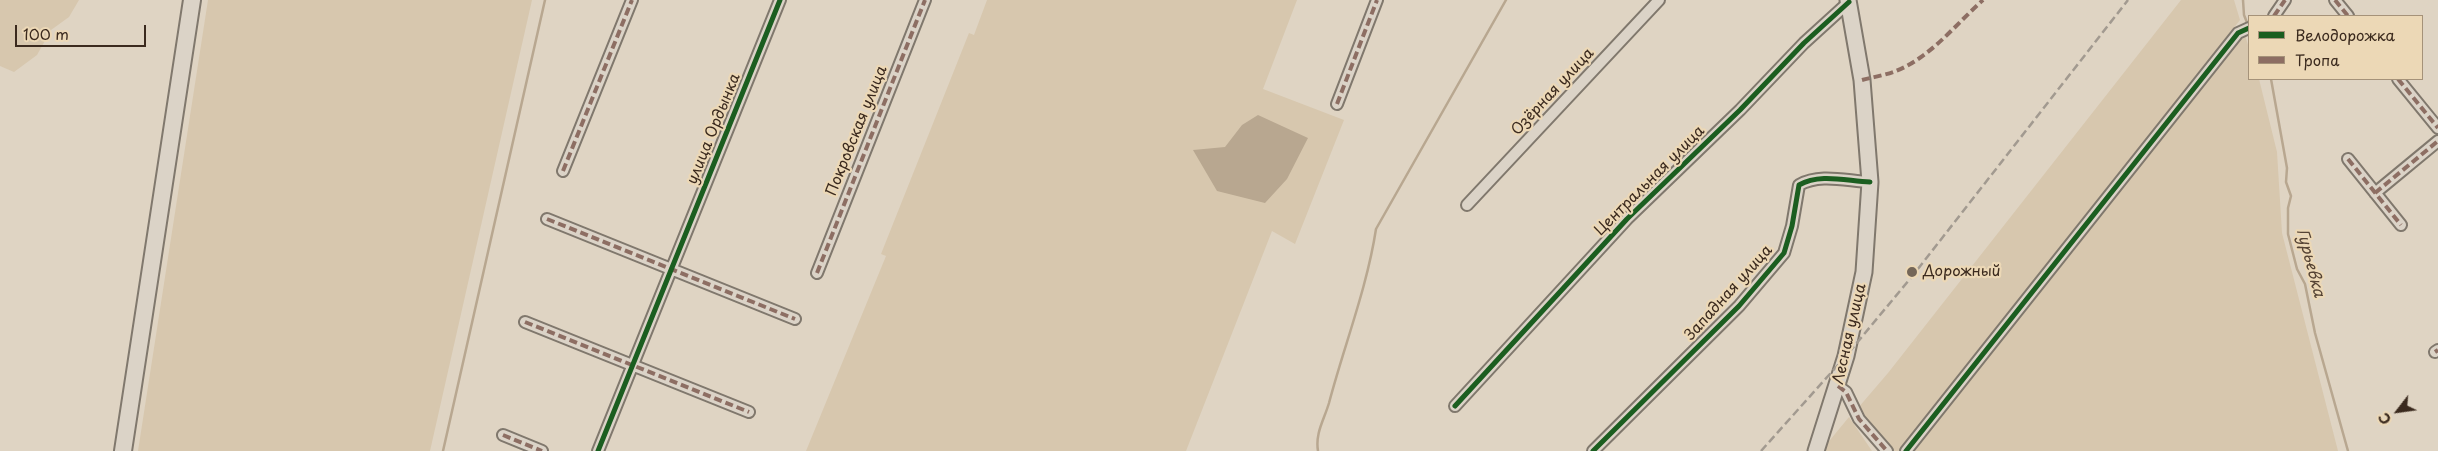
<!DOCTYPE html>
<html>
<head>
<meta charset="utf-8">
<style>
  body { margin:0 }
  #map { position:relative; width:2438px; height:451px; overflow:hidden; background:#dfd4c3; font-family:"Playpen Sans",sans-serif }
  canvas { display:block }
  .legend { position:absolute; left:2248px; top:15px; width:175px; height:65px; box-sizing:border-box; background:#ecd8b6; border:1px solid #a59279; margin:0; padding:6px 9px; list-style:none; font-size:15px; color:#3b2a1e }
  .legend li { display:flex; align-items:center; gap:10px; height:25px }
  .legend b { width:25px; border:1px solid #a59279 }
  .north { position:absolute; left:2373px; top:386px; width:50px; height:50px; -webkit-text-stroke:4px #ecd8b6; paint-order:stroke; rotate:240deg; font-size:14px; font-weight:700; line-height:20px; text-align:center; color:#3b2a1e }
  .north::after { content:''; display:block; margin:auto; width:18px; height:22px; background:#3b2a1e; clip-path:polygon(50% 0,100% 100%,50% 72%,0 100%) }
  .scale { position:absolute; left:15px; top:25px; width:131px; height:22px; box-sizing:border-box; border:2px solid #3b2a1e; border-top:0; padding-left:6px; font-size:15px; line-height:18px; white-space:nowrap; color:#3b2a1e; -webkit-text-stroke:4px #ecd8b6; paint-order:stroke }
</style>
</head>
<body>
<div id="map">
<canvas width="2438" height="451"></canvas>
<ul class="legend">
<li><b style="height:6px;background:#1b5e20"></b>Велодорожка</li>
<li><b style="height:6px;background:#8d6e63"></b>Тропа</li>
</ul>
<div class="north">С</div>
<div class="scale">100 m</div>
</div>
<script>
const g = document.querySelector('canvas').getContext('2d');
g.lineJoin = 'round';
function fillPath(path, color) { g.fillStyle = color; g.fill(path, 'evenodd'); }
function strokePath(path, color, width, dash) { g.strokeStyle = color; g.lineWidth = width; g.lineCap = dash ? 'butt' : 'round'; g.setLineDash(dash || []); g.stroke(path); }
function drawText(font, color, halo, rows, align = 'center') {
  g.font = font + ' "Playpen Sans",sans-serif'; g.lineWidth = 4.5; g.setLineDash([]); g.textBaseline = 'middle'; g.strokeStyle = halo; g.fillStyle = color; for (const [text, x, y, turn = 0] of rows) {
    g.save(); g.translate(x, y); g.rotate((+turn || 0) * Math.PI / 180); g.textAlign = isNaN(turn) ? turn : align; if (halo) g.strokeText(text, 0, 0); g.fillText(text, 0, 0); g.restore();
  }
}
fillPath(new Path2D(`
  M 0,0 L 79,0 L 69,17 L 51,30 L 37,55 L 14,72 L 0,66 Z
  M 208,0 L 532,0 L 430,451 L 138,451 Z
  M 987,0 L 1297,0 L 1263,89 L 1344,120 L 1295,244 L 1272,231 L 1186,451 L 806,451 L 886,256 L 881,254 L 969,33 L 974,35 Z
  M 2181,0 L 2234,0 L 2240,20 L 1900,451 L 1894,451 L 1858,408 L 1888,373 Z
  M 2244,32 L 2249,48 L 2249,79 L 2259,79 L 2277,152 L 2282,233 L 2338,451 L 1914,451 Z
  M 1849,417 L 1872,451 L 1821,451 Z`), '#d7c7ae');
fillPath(new Path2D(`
  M 1258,115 L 1308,138 L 1287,179 L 1265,203 L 1217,191 L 1193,150 L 1225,147 L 1242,125 Z`), '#b8a790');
strokePath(new Path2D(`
  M 2243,0 L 2244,15 L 2248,25
  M 2271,79 L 2287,168 L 2286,182 L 2291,196 L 2288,208 L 2288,234 L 2297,269 L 2305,284 L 2315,333 L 2348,451
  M 443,451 L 545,0
  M 1318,451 C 1315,433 1324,420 1329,403 C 1344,346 1367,288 1376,229 L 1506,0`), '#b8a790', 2.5);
const street = new Path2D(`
  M 2335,0 L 2348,16
  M 2274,16 L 2285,0
  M 2398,79 L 2438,128
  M 1337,104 L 1377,0
  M 2348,159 L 2401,225
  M 563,171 L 632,0
  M 2375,193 L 2438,141
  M 1467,205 L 1659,0
  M 547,219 L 795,319
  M 817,273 L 925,0
  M 525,322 L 749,412
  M 2435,352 L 2438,350
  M 1838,386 L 1846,392 L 1859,419 L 1887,451
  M 1455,406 L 1627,219 L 1740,110 L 1804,43 L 1849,2
  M 503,435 L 542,451
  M 598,451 L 780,0
  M 1593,451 L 1739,306 L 1784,253 L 1792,226 L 1799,185 C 1820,173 1846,181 1870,182
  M 1906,451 L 2238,33 L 2249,28`);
const secondary = new Path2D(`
  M 1816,451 L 1846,356 L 1864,272 L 1870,182 L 1862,80 L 1848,0`);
const primary = new Path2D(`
  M 123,451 L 192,0`);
strokePath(street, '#80786d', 14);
strokePath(secondary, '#80786d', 19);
strokePath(primary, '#80786d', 20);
strokePath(street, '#dbd3c7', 10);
strokePath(secondary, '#dbd3c7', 15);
strokePath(primary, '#dbd3c7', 16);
strokePath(new Path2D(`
  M 1761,451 L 1846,356 L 1914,274 L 2128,0`), '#a29a90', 2.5, [8, 4]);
strokePath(new Path2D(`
  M 2335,0 L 2348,16
  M 2274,16 L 2285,0
  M 2398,79 L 2438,128
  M 1862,80 C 1873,77 1886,75 1896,71 C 1931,57 1956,24 1983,0
  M 1337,104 L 1377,0
  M 2348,159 L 2401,225
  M 563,171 L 632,0
  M 2375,193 L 2438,141
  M 547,219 L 795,319
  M 817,273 L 925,0
  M 525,322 L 749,412
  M 2435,352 L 2438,350
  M 1838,386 L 1846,392 L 1859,419 L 1887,451
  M 503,435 L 542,451`), '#8d6e63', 4, [8, 4]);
strokePath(new Path2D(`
  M 1455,406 L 1627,219 L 1740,110 L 1804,43 L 1849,2
  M 598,451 L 780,0
  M 1593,451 L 1739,306 L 1784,253 L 1792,226 L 1799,185 C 1820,173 1846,181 1870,182
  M 1906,451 L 2238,33 L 2249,28`), '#1b5e20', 5);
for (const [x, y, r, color] of [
  [1912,272,6,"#746658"]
]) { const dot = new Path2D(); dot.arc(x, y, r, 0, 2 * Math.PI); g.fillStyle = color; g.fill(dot); strokePath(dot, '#ecd8b6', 2); }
drawText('15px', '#3b2a1e', '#ecd8b6', [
  ["Озёрная улица",1553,92,-47],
  ["улица Ордынка",714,129,-68],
  ["Покровская улица",857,131,-68],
  ["Центральная улица",1650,181,-45],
  ["Западная улица",1729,293,-48],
  ["Лесная улица",1850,334,-77]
]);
drawText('15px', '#3b2a1e', '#ecd8b6', [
  ["Дорожный",1923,272]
], 'left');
drawText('italic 16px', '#564435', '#ecd8b6', [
  ["Гурьевка",2310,263,75]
]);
</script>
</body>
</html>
